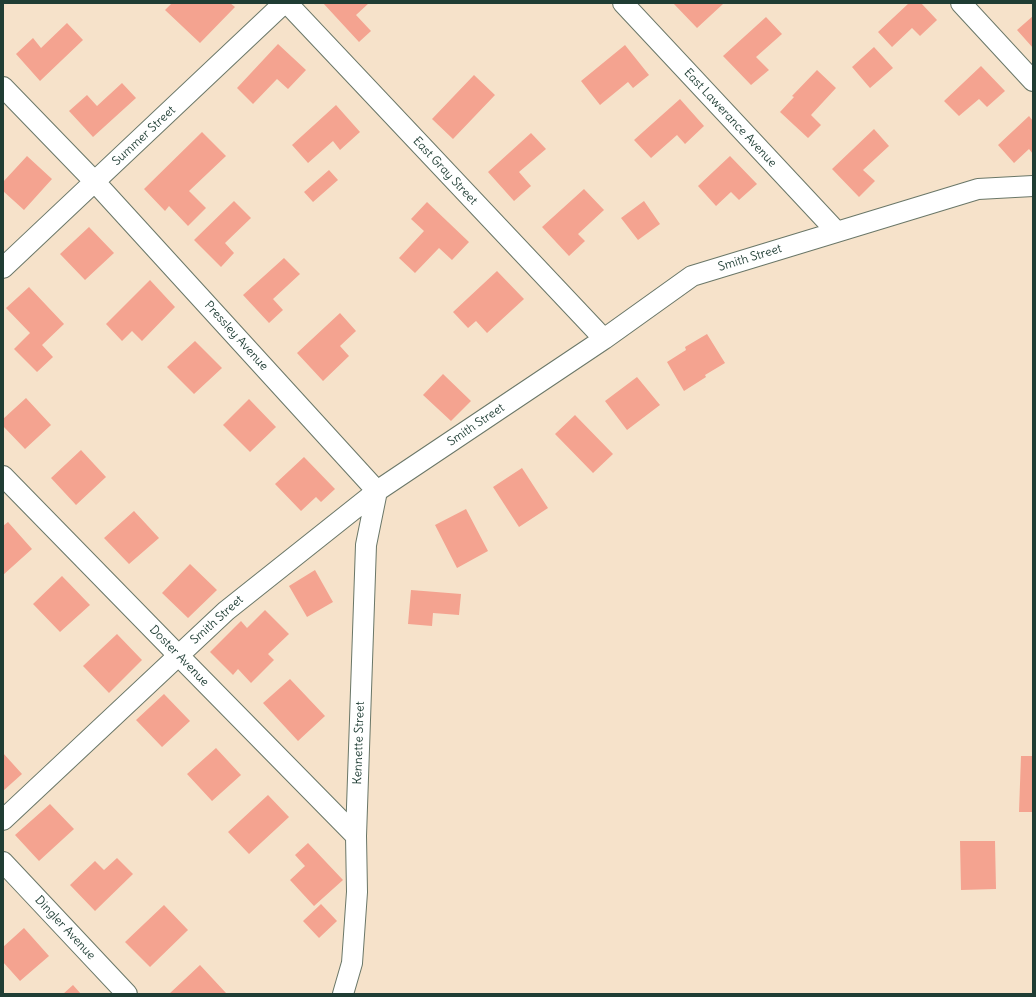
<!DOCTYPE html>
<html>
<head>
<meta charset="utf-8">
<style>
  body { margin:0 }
  #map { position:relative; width:1036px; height:997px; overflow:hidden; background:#f6e2ca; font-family:Delius,sans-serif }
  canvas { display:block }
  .frame { position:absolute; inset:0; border:4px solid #1f3d34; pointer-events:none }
</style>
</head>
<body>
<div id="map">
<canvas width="1036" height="997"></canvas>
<div class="frame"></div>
</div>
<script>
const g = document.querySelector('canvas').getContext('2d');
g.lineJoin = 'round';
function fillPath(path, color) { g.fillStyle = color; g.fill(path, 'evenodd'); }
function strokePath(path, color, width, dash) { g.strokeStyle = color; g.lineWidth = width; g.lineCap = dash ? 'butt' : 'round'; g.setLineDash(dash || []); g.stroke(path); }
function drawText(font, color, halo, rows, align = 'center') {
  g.font = font + ' Delius,sans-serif'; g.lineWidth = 3; g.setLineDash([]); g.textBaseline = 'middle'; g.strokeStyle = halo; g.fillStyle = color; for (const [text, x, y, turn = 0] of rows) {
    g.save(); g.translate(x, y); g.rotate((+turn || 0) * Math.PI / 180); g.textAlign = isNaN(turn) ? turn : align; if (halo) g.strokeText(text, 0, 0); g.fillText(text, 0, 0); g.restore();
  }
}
fillPath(new Path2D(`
  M 172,3 L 230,3 L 235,7 L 200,43 L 165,10 Z
  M 323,3 L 369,3 L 356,15 L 371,31 L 359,42 Z
  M 673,3 L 722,3 L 723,4 L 697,28 Z
  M 909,3 L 921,3 L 937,20 L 920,36 L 912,28 L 892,47 L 878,32 Z
  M 1033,16 L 1033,48 L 1017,30 Z
  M 766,17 L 782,34 L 756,57 L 769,70 L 751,85 L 723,56 Z
  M 67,23 L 83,40 L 40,81 L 16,54 L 33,38 L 41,48 Z
  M 278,44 L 306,70 L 288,89 L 277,79 L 253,104 L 237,88 Z
  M 625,45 L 649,75 L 633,88 L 628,82 L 600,105 L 581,81 Z
  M 874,47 L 893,68 L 870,88 L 852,67 Z
  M 981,66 L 1005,91 L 987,107 L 979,99 L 959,116 L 944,101 Z
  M 817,70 L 836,88 L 811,115 L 821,125 L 808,138 L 780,112 L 794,97 L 792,96 Z
  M 474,75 L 495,95 L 453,139 L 432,119 Z
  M 122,83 L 136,98 L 93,137 L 69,111 L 87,95 L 97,106 Z
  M 680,99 L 704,126 L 685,144 L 677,135 L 651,158 L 634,140 Z
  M 336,105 L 360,132 L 340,150 L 333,141 L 308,163 L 292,145 Z
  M 1029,116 L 1033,121 L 1033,154 L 1029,149 L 1014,163 L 998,145 Z
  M 874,129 L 889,146 L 863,170 L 875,181 L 859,197 L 832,169 Z
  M 202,132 L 226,156 L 189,191 L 206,208 L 188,226 L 169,206 L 165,211 L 144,189 Z
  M 531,133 L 546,149 L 519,172 L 531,186 L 514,201 L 488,172 Z
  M 27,156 L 52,179 L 24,210 L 3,191 L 3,182 Z
  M 730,156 L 757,184 L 739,200 L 731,192 L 716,206 L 698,186 Z
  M 329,170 L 338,180 L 313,202 L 304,192 Z
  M 584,189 L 604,210 L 578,234 L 585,241 L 569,256 L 542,227 Z
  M 234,201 L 251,218 L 225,243 L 234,253 L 221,267 L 194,240 Z
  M 644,201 L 660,224 L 638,240 L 621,218 Z
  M 427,202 L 469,242 L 452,260 L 439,248 L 415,273 L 399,258 L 424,231 L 411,219 Z
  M 89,227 L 114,253 L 85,280 L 60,254 Z
  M 284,258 L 300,274 L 273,299 L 283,310 L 269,323 L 243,295 Z
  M 497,271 L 524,299 L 487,333 L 476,321 L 468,328 L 453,312 Z
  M 150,280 L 175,307 L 142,341 L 132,331 L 122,341 L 106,324 Z
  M 29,287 L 64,324 L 42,345 L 53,357 L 37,372 L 14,349 L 30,333 L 6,308 Z
  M 340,313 L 356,331 L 340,346 L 349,356 L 323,381 L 297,353 Z
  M 707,334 L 725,363 L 705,375 L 706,377 L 684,391 L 667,362 L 686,350 L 685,347 Z
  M 195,341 L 222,368 L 194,394 L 167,367 Z
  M 443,374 L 471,401 L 451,421 L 423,395 Z
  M 637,377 L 660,405 L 627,430 L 605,401 Z
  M 26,398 L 51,425 L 25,449 L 3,426 L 3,419 Z
  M 249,399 L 276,427 L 250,452 L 223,425 Z
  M 575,415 L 613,454 L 593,473 L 555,434 Z
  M 81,450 L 106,477 L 76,505 L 51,478 Z
  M 304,457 L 335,489 L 321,502 L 316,497 L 301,511 L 275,484 Z
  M 522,468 L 548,508 L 519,527 L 493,487 Z
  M 466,509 L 488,551 L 457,568 L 435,525 Z
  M 134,511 L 159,538 L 129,564 L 104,538 Z
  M 8,522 L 32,549 L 3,575 L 3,526 Z
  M 190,564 L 217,590 L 188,618 L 162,593 Z
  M 315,570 L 333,602 L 307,617 L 289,586 Z
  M 62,576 L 90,605 L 60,632 L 33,604 Z
  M 411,590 L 461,594 L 459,615 L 433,613 L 432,626 L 408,624 Z
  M 265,610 L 289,634 L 268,654 L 274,660 L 251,683 L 238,669 L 233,675 L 210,652 L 241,621 L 247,628 Z
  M 117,634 L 142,660 L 109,693 L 83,666 Z
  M 290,679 L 325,716 L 298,741 L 263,703 Z
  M 164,694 L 190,721 L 162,747 L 136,720 Z
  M 216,748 L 241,775 L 212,801 L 187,774 Z
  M 3,753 L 22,774 L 3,791 Z
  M 1021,756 L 1033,756 L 1033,812 L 1019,812 Z
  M 268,795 L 289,817 L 249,854 L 228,832 Z
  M 50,804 L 74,829 L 39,861 L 15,835 Z
  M 960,841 L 995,841 L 996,889 L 961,890 Z
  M 308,843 L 343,880 L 314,906 L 290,880 L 305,866 L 295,855 Z
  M 117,858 L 133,874 L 95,911 L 70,885 L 95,861 L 104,870 Z
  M 321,904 L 337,921 L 319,938 L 303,921 Z
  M 164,905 L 188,930 L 150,967 L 125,942 Z
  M 24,928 L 49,956 L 20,981 L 3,962 L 3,947 Z
  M 200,965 L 226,993 L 224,994 L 169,994 Z
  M 73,985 L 81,994 L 63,994 Z`), '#f4a390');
const street = new Path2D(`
  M 287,3 L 604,339
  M 623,3 L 837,232
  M 961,3 L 1033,81
  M 3,87 L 95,182 L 377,491 L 366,545 L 356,836 L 357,892 L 352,963 L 343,994
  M 3,268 L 284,3
  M 3,476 L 178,655 L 356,836
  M 3,820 L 226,611 L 377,491 L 604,339 L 692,276 L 978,189 L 1033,186
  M 3,862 L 127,994`);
strokePath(street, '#6a7768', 22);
strokePath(street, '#fff', 20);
drawText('12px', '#1f3d34', '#fff', [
  ["East Lawerance Avenue",730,118,47],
  ["Summer Street",144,136,-43],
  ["East Gray Street",445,171,47],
  ["Smith Street",750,258,-17],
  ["Pressley Avenue",236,336,48],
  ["Smith Street",476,425,-34],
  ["Smith Street",217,620,-42],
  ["Doster Avenue",179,656,46],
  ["Kennette Street",359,743,-88],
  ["Dingler Avenue",65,928,47]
]);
</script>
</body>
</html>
